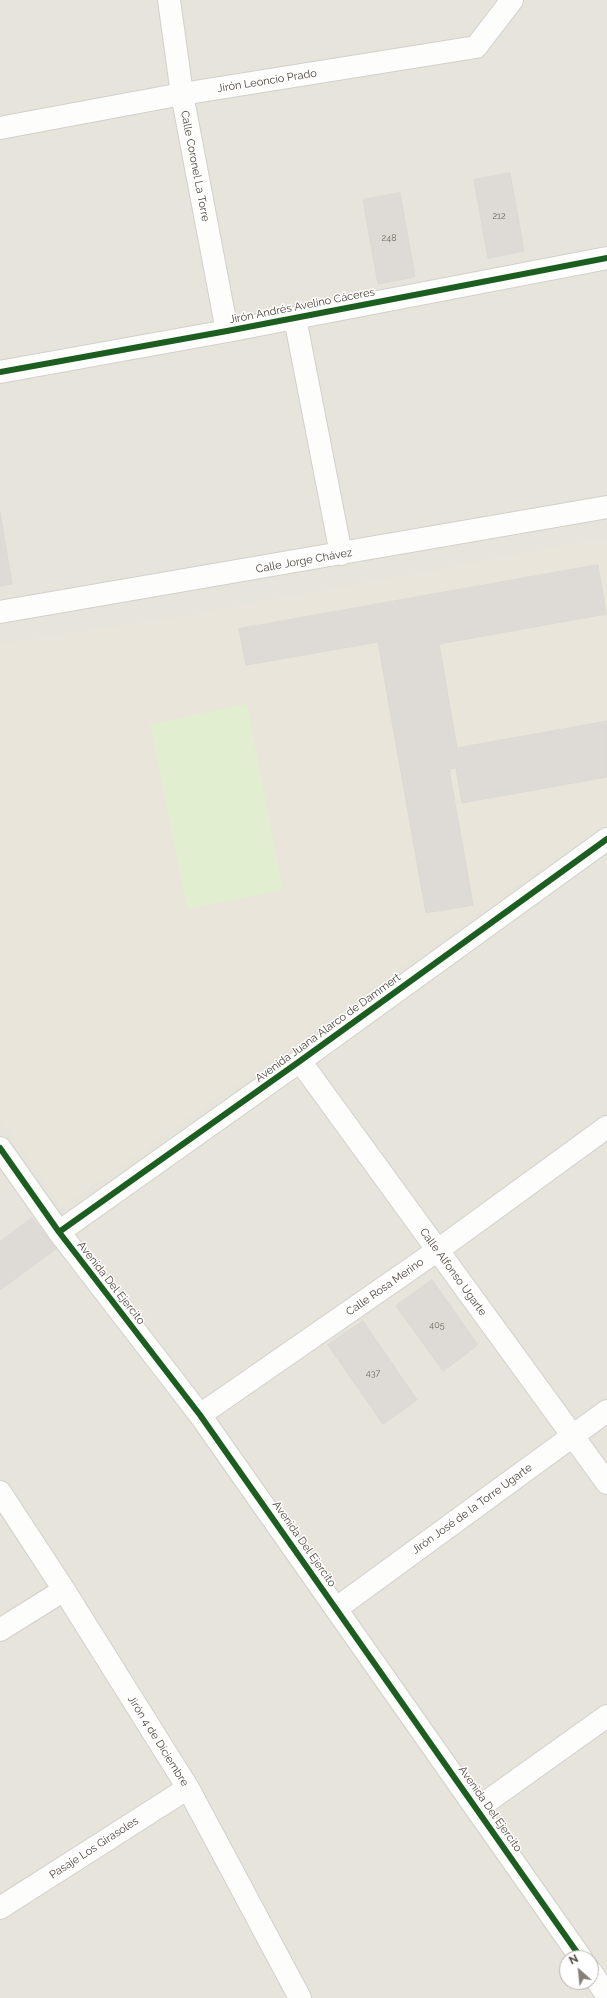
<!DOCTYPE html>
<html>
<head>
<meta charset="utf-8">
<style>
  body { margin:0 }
  #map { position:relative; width:607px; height:1998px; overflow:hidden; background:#f4f2ee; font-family:Raleway,sans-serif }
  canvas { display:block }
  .north { position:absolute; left:559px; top:1950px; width:40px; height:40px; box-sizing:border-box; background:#fff; border:1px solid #b7b4b0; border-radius:50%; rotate:333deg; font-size:11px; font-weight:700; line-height:16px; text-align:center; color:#4b4439 }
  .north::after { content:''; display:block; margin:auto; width:14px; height:18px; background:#868178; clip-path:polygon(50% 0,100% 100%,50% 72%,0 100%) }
</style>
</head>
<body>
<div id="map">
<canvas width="607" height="1998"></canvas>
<div class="north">N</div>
</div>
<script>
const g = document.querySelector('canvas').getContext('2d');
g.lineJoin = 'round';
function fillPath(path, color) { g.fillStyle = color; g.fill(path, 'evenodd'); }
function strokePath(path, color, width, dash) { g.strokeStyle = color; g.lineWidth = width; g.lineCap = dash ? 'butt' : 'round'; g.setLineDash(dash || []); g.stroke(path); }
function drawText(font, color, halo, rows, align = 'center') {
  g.font = font + ' Raleway,sans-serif'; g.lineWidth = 3; g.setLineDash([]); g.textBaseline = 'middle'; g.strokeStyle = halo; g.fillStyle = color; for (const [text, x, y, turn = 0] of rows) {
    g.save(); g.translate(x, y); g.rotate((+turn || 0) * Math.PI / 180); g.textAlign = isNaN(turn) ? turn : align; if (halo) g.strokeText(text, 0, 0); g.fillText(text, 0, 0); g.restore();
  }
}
fillPath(new Path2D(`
  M 0,0 L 607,0 L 607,1998 L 0,1998 ZM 567,1958 L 591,1958 L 591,1982 L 567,1982 Z`), '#e7e4dc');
fillPath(new Path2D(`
  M 607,538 L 607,822 L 62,1207 L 0,1118 L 0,644 L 185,616 Z`), '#eae5da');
fillPath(new Path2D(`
  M 247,704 L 283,890 L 187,909 L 150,724 Z`), '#e1eecf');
const building = new Path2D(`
  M 510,173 L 524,251 L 488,258 L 474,180 Z
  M 400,193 L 415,277 L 378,284 L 363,200 Z
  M 0,512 L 12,584 L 0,586 Z
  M 598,565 L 606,614 L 439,644 L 457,748 L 607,721 L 607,777 L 462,803 L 456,768 L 449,769 L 473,905 L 426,913 L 378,642 L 246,665 L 239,629 Z
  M 32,1218 L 56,1249 L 0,1290 L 0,1242 Z
  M 432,1280 L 478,1345 L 443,1371 L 396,1306 Z
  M 363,1321 L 417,1400 L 383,1424 L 328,1345 Z`);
fillPath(building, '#dedbd6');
strokePath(building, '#dcd9d4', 1);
const minor = new Path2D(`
  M 169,0 L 182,94 L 227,331
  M 0,128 L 182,94 L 476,47 L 512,0
  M 295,318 L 341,554
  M 0,372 L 227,331 L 607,258
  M 0,612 L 607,507
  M 300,1061 L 607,1483
  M 0,1148 L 59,1232 L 200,1415 L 581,1958
  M 59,1232 L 300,1061 L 607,839
  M 200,1415 L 438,1250 L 607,1127
  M 0,1492 L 64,1590 L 188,1788 L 300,1998
  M 337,1608 L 607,1411
  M 0,1630 L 64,1590
  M 478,1808 L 607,1716
  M 0,1908 L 188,1788
  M 591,1972 L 607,1995`);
strokePath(minor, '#d2d0cb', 24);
strokePath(minor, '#fdfdfc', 22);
strokePath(new Path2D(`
  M 0,372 L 227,331 L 607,258
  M 0,1148 L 59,1232 L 200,1415 L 581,1958
  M 59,1232 L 300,1061 L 607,839`), '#1b5e20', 6);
drawText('9px', '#706a61', null, [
  ["212",499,216],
  ["248",389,238],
  ["405",437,1325],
  ["437",373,1373]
]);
drawText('11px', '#4b4439', '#fff', [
  ["Jirón Leoncio Prado",267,81,-9],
  ["Calle Coronel La Torre",195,166,79],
  ["Jirón Andrés Avelino Cáceres",302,306,-11],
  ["Calle Jorge Chávez",304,561,-10],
  ["Avenida Juana Alarco de Dammert",328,1028,-36],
  ["Calle Alfonso Ugarte",453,1272,54],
  ["Avenida Del Ejercito",111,1283,52],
  ["Calle Rosa Merino",385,1287,-35],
  ["Jirón José de la Torre Ugarte",472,1509,-36],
  ["Avenida Del Ejercito",304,1544,55],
  ["Jirón 4 de Diciembre",158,1741,58],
  ["Avenida Del Ejercito",490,1809,55],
  ["Pasaje Los Girasoles",94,1848,-33]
]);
</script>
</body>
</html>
